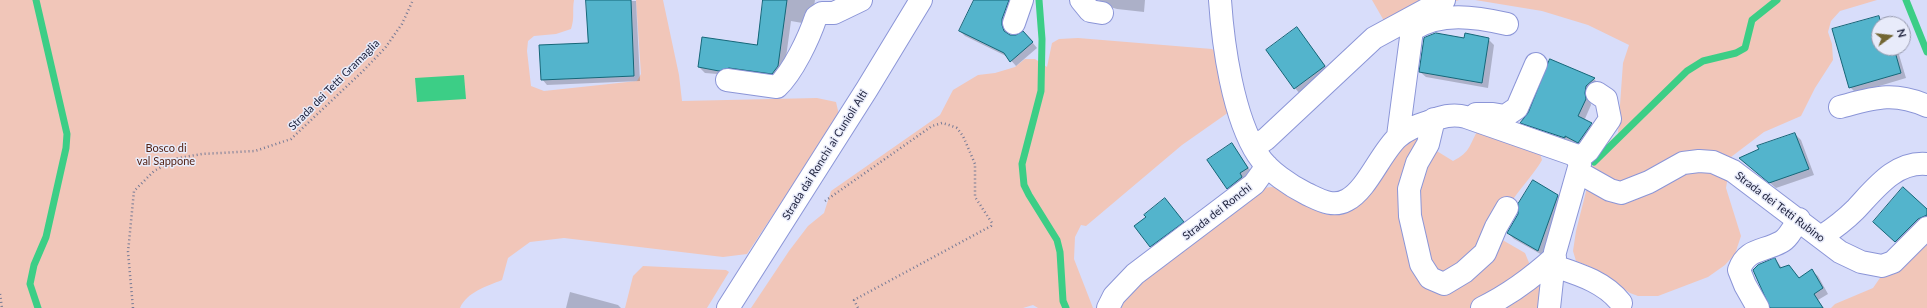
<!DOCTYPE html>
<html>
<head>
<meta charset="utf-8">
<style>
  body { margin:0 }
  #map { position:relative; width:1927px; height:308px; overflow:hidden; background:#d8ddfa; font-family:Lato,sans-serif }
  canvas { display:block }
  .north { position:absolute; left:1871px; top:16px; width:40px; height:40px; box-sizing:border-box; background:#e8ebfa; border:1px solid #989baf; border-radius:50%; rotate:75deg; font-size:11px; font-weight:700; line-height:16px; text-align:center; color:#20243e }
  .north::after { content:''; display:block; margin:auto; width:14px; height:18px; background:#726633; clip-path:polygon(50% 0,100% 100%,50% 72%,0 100%) }
</style>
</head>
<body>
<div id="map">
<canvas width="1927" height="308"></canvas>
<div class="north">N</div>
</div>
<script>
const g = document.querySelector('canvas').getContext('2d');
g.lineJoin = 'round';
function fillPath(path, color) { g.fillStyle = color; g.fill(path, 'evenodd'); }
function strokePath(path, color, width, dash) { g.strokeStyle = color; g.lineWidth = width; g.lineCap = dash ? 'butt' : 'round'; g.setLineDash(dash || []); g.stroke(path); }
function drawText(font, color, halo, rows, align = 'center') {
  g.font = font + ' Lato,sans-serif'; g.lineWidth = 3; g.setLineDash([]); g.textBaseline = 'middle'; g.strokeStyle = halo; g.fillStyle = color; for (const [text, x, y, turn = 0] of rows) {
    g.save(); g.translate(x, y); g.rotate((+turn || 0) * Math.PI / 180); g.textAlign = isNaN(turn) ? turn : align; if (halo) g.strokeText(text, 0, 0); g.fillText(text, 0, 0); g.restore();
  }
}
fillPath(new Path2D(`
  M 0,0 L 574,0 C 572,11 575,17 571,29 L 556,34 L 534,36 L 528,41 L 527,51 L 531,86 L 544,91 L 637,81 L 641,74 L 636,0 L 663,0 L 679,75 L 682,101 L 817,98 L 836,102 L 839,115 L 747,254 L 723,257 L 564,238 L 530,242 L 508,258 L 502,280 C 487,286 467,292 460,308 L 0,308 Z
  M 1372,0 L 1459,0 L 1387,26 Z
  M 1475,0 L 1877,0 L 1840,11 L 1831,21 L 1828,32 L 1832,44 L 1833,60 L 1815,88 L 1801,116 L 1764,132 L 1731,157 L 1726,188 L 1741,236 L 1735,254 L 1725,265 L 1708,277 L 1658,296 L 1638,296 L 1630,293 L 1591,267 L 1576,261 L 1573,251 L 1576,231 L 1595,156 L 1618,133 L 1623,63 L 1629,45 L 1588,25 L 1542,11 Z
  M 1078,38 L 1212,49 L 1220,56 L 1229,112 L 1182,145 L 1086,226 L 1081,225 L 1075,237 L 1074,259 L 1093,308 L 1038,308 L 1033,305 L 1023,308 L 751,308 L 789,251 L 808,226 L 824,213 L 831,191 L 940,115 L 953,90 L 978,75 L 995,73 L 1015,67 L 1025,59 L 1035,59 L 1047,67 L 1052,43 L 1059,39 Z
  M 1478,130 L 1539,150 L 1542,160 C 1530,182 1495,211 1499,238 L 1525,253 L 1532,270 L 1540,284 L 1541,291 L 1537,308 L 1115,308 L 1118,300 L 1262,188 L 1272,187 L 1282,188 L 1321,213 L 1332,215 L 1343,213 L 1393,155 L 1414,137 L 1453,161 C 1471,152 1469,145 1478,130 Z
  M 1927,240 L 1927,308 L 1831,308 L 1835,304 L 1873,288 L 1882,275 Z
  M 643,266 L 726,270 L 729,272 L 707,308 L 625,308 L 633,276 Z`), '#f1c6b9');
fillPath(new Path2D(`
  M 464,75 L 466,99 L 417,102 L 415,78 Z`), '#3cce86');
fillPath(new Path2D(`
  M 587,0 L 636,1 L 640,81 L 547,85 L 542,79 L 589,44 Z
  M 764,0 L 815,0 L 813,14 L 808,24 L 791,21 L 784,72 L 778,79 L 705,73 L 699,67 L 757,46 Z
  M 975,0 L 1016,0 L 1007,24 L 1006,31 L 1008,35 L 1028,37 L 1037,48 L 1016,66 L 1008,57 L 965,36 L 960,31 Z
  M 1099,0 L 1145,0 L 1144,12 L 1117,9 L 1103,5 Z
  M 1878,17 L 1885,24 L 1879,24 L 1879,48 L 1897,48 L 1906,78 L 1856,93 L 1850,87 Z
  M 1297,29 L 1330,72 L 1300,94 L 1295,88 Z
  M 1465,39 L 1488,39 L 1494,45 L 1488,88 L 1426,77 L 1420,72 Z
  M 1551,60 L 1594,79 L 1600,85 L 1590,99 L 1591,105 L 1584,121 L 1597,130 L 1585,147 L 1571,141 L 1570,143 L 1527,128 L 1521,123 L 1529,113 Z
  M 1795,134 L 1801,140 L 1814,175 L 1776,188 L 1746,163 Z
  M 1232,144 L 1253,174 L 1233,194 L 1227,188 Z
  M 1558,195 L 1563,201 L 1544,256 L 1514,239 L 1508,233 Z
  M 1170,205 L 1188,228 L 1157,252 L 1151,246 Z
  M 1927,210 L 1927,223 L 1902,247 L 1880,228 Z
  M 1775,259 L 1782,268 L 1789,266 L 1800,279 L 1812,271 L 1818,276 L 1828,294 L 1818,300 L 1824,308 L 1772,308 Z
  M 570,292 L 618,305 L 621,308 L 566,308 Z`), '#0003');
strokePath(new Path2D(`
  M 36,0 L 67,134 L 66,148 L 46,237 L 34,265 L 30,284 L 38,308
  M 1039,0 L 1042,39 L 1041,91 L 1022,164 L 1024,185 L 1029,195 L 1057,240 L 1060,252 L 1063,301 L 1066,308
  M 1906,0 L 1927,52
  M 1594,162 L 1687,71 L 1703,61 L 1736,53 L 1745,48 L 1752,20 L 1777,0`), '#3cce86', 7);
const building = new Path2D(`
  M 586,0 L 631,0 L 634,76 L 541,80 L 539,45 L 588,43 Z
  M 763,0 L 787,0 L 778,66 L 772,74 L 729,68 L 719,71 L 698,67 L 702,37 L 757,45 Z
  M 974,0 L 1009,0 L 1002,19 L 1002,25 L 1004,31 L 1010,35 L 1016,35 L 1023,31 L 1033,42 L 1010,62 L 1004,53 L 959,31 Z
  M 1879,16 L 1881,24 L 1879,24 L 1879,48 L 1894,48 L 1901,73 L 1849,88 L 1832,29 Z
  M 1297,27 L 1325,66 L 1294,89 L 1266,50 Z
  M 1436,33 L 1464,38 L 1465,33 L 1489,38 L 1482,83 L 1419,72 L 1424,38 Z
  M 1550,59 L 1595,78 L 1586,86 L 1585,93 L 1586,99 L 1578,116 L 1592,123 L 1578,143 L 1565,136 L 1565,138 L 1520,123 L 1528,113 Z
  M 1795,133 L 1809,169 L 1769,183 L 1739,158 L 1759,149 L 1757,146 Z
  M 1232,143 L 1248,168 L 1240,173 L 1242,177 L 1227,189 L 1207,160 Z
  M 1533,180 L 1558,195 L 1538,251 L 1507,233 L 1518,214 L 1518,204 Z
  M 1903,187 L 1927,209 L 1927,215 L 1918,219 L 1895,242 L 1873,222 Z
  M 1165,198 L 1184,222 L 1150,247 L 1134,226 L 1146,217 L 1144,215 Z
  M 1775,258 L 1780,268 L 1789,265 L 1799,278 L 1812,269 L 1823,288 L 1814,294 L 1823,308 L 1770,308 L 1753,270 L 1758,265 Z`);
fillPath(building, '#53b4cc');
strokePath(building, '#156678', 1);
const minor = new Path2D(`
  M 1081,0 L 1090,11 L 1102,13
  M 1220,0 C 1223,45 1233,117 1258,155 C 1268,171 1291,186 1307,194 C 1320,200 1333,208 1347,200 C 1367,190 1381,152 1398,137 C 1406,130 1418,125 1428,122 C 1441,117 1452,113 1466,117 L 1575,155 L 1580,164 L 1555,252 L 1549,308
  M 1014,23 L 1022,0
  M 727,80 L 777,87 C 793,72 809,38 816,17 L 822,13 L 834,13 L 861,0
  M 1840,107 C 1874,98 1893,91 1927,106
  M 1476,114 L 1493,114 L 1505,116 L 1517,108 L 1536,64
  M 1434,119 L 1428,144 L 1417,163 L 1409,189 L 1410,216 L 1421,264 L 1430,278 L 1444,284 L 1464,272 L 1485,253 L 1496,227 L 1507,208
  M 1398,136 L 1412,30 C 1440,11 1476,17 1507,24
  M 1254,147 L 1266,139 L 1374,38 L 1444,0
  M 1578,159 L 1588,151 L 1610,119 L 1606,99 L 1597,93
  M 1578,172 L 1610,190 L 1621,193 L 1649,182 L 1683,163 L 1699,161 L 1713,162 L 1733,171 L 1840,252 L 1861,262 L 1882,266 L 1893,262 L 1927,228
  M 1821,237 C 1833,229 1845,220 1855,210 C 1875,189 1895,161 1927,164
  M 1554,266 C 1578,274 1605,282 1621,303
  M 728,308 L 867,89 L 921,0
  M 1108,308 L 1114,296 L 1135,274 L 1254,184 L 1267,166
  M 1482,308 C 1509,295 1533,277 1555,257
  M 1758,308 L 1745,285 L 1739,270 C 1747,248 1763,252 1781,242 C 1789,238 1794,226 1799,219`);
strokePath(minor, '#8b95d7', 24);
strokePath(new Path2D(`
  M 825,201 L 932,126 L 942,123 L 949,125 L 957,128 L 963,136 L 975,164 L 975,197 L 992,223 L 991,226 L 854,300 L 858,308
  M 0,294 L 2,308
  M 133,308 L 128,252 L 134,191 L 154,171 L 178,158 L 202,154 L 255,151 L 291,139 L 363,71 L 385,48 L 402,24 L 413,0`), '#777b96', 2.5, [1, 3]);
strokePath(minor, '#fff', 22);
drawText('11px', '#20243e', '#e8ebfa', [
  ["Strada dei Tetti Gramaglia",334,85,-45],
  ["Strada dai Ronchi ai Cunioli Alti",825,155,-58],
  ["Strada dei Tetti Rubino",1780,207,37],
  ["Strada dei Ronchi",1217,212,-38]
]);
drawText('11px', '#542315', '#e8ebfa', [
  ["Bosco di",166,148],
  ["val Sappone",166,161]
]);
</script>
</body>
</html>
